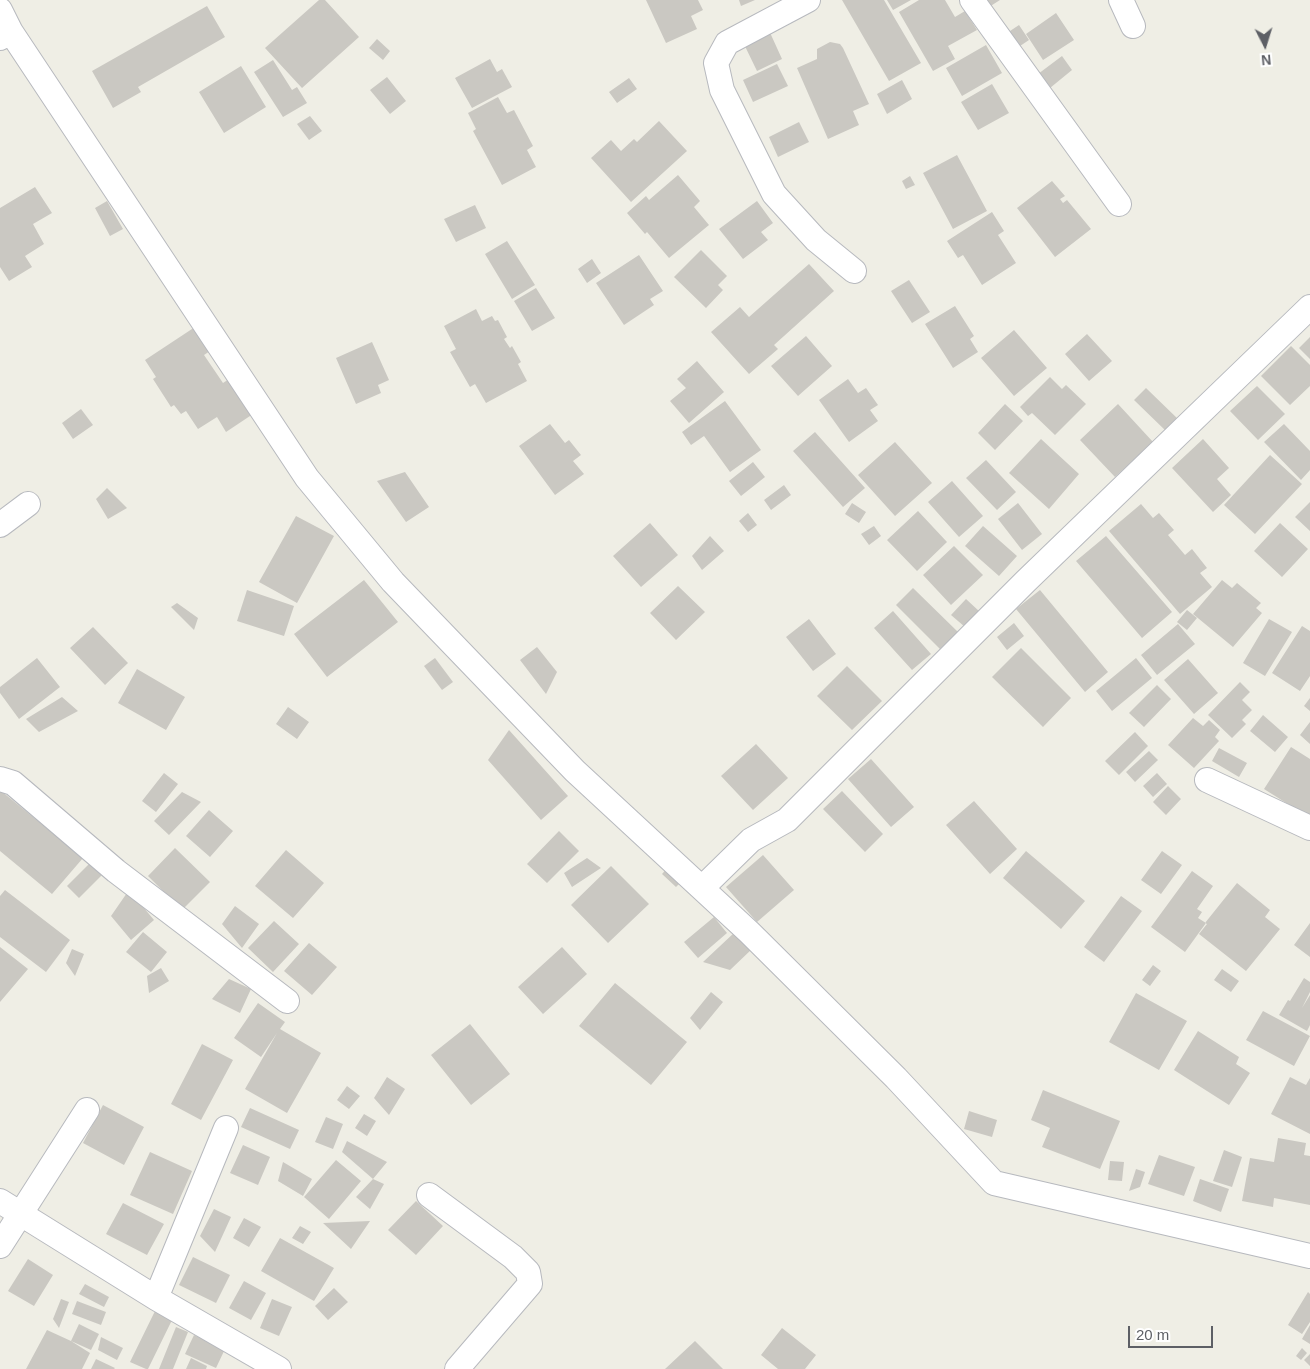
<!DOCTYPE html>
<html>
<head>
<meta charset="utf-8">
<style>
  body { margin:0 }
  #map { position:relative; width:1310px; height:1369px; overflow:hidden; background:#efeee5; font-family:Arial,sans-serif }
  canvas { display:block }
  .north { position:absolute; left:1240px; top:20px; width:50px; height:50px; -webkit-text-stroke:4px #fff; paint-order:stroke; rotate:175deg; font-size:14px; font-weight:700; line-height:20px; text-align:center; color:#5d5f65 }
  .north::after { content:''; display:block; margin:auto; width:18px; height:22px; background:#5d5f65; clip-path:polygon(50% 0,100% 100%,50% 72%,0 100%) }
  .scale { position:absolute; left:1128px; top:1326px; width:85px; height:22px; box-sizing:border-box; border:2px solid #5d5f65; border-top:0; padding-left:6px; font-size:15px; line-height:18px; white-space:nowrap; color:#5d5f65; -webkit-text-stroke:4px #fff; paint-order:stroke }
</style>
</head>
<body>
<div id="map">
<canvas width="1310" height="1369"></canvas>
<div class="north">N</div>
<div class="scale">20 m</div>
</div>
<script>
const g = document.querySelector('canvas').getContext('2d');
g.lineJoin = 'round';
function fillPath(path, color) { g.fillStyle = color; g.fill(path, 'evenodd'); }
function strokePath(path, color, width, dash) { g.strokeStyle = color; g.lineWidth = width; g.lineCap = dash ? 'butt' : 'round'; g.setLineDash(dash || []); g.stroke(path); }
fillPath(new Path2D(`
  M 319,0 L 325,0 L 359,37 L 302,88 L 265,48 Z
  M 646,0 L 698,0 L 703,10 L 691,16 L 697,29 L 666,43 Z
  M 739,0 L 755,0 L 741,6 Z
  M 842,0 L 884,0 L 921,63 L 889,81 Z
  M 887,0 L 911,0 L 893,10 Z
  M 919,0 L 945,0 L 955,17 L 965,11 L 977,30 L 948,46 L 955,59 L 933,71 L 899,12 Z
  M 985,0 L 1000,0 L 989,7 Z
  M 207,6 L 225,37 L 138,87 L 141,92 L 113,108 L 92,71 Z
  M 1056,13 L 1074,40 L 1043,60 L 1026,34 Z
  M 1019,25 L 1029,40 L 1014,50 L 1004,35 Z
  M 767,26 L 782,59 L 757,71 L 741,38 Z
  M 377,39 L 390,51 L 383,60 L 369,48 Z
  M 830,42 L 840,44 L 843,48 L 869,104 L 853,111 L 859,125 L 828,139 L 797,68 L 817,59 L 817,49 Z
  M 986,45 L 1002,73 L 962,96 L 946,68 Z
  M 1062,56 L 1072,70 L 1050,88 L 1038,74 Z
  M 490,59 L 497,72 L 502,69 L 512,87 L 472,108 L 455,78 Z
  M 273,60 L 292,90 L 297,87 L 307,103 L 283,117 L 254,72 Z
  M 777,64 L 788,86 L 753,102 L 743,80 Z
  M 241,66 L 266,107 L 224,133 L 199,92 Z
  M 387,77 L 406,101 L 390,114 L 370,90 Z
  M 629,78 L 637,89 L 617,103 L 609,92 Z
  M 902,80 L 912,99 L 887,114 L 877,94 Z
  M 992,84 L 1009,113 L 978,130 L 961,102 Z
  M 498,97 L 507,113 L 514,110 L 533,146 L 527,150 L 536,167 L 502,185 L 473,131 L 476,129 L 468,113 Z
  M 310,116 L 322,131 L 309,140 L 297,124 Z
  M 659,121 L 687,151 L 631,202 L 591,158 L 611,140 L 621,151 L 634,139 L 637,142 Z
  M 799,122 L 809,142 L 778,157 L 769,137 Z
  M 957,155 L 987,211 L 953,229 L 923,173 Z
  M 678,175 L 700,201 L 694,207 L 709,225 L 669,258 L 647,232 L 645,234 L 627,213 L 646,196 L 649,200 Z
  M 910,176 L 915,185 L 906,189 L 902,181 Z
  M 1052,181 L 1065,196 L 1060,199 L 1063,203 L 1067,200 L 1091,229 L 1055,257 L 1017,208 Z
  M 35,187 L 52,213 L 33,224 L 44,244 L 25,256 L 32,267 L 9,281 L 0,267 L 0,208 Z
  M 107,201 L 123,229 L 110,236 L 95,208 Z
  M 757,201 L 773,223 L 761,232 L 768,240 L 743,259 L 719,229 Z
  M 475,205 L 486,228 L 456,242 L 444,219 Z
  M 992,212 L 1004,231 L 998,235 L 1016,263 L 982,285 L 963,255 L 958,258 L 947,241 Z
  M 507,241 L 535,285 L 512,299 L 485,254 Z
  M 701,250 L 727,276 L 718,285 L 723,290 L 706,308 L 674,277 Z
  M 639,255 L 663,291 L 650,299 L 654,305 L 624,325 L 596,283 Z
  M 592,259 L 601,273 L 587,283 L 578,269 Z
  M 809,264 L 834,291 L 774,345 L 778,349 L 749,374 L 711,332 L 740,307 L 749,317 Z
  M 909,280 L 930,312 L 912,323 L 891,291 Z
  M 536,288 L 555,318 L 532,331 L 514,301 Z
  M 955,306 L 974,336 L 970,339 L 978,352 L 953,368 L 925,324 Z
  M 476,309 L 482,321 L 492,316 L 495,321 L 498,320 L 507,337 L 504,339 L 510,348 L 512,346 L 521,362 L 518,364 L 527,381 L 486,403 L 475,384 L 470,387 L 450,352 L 456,349 L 444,326 Z
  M 195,327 L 210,351 L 204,355 L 223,383 L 229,379 L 253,414 L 226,432 L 217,417 L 198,429 L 186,411 L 181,414 L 174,405 L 171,407 L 153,379 L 156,377 L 145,360 Z
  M 1014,330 L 1047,368 L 1014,396 L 981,358 Z
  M 1087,334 L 1112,361 L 1089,381 L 1065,354 Z
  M 806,336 L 832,366 L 798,396 L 771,366 Z
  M 1310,337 L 1310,359 L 1299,348 Z
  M 372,342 L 389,380 L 378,385 L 381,393 L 356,404 L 336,358 Z
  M 1291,346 L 1310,365 L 1310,386 L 1290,405 L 1261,376 Z
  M 697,361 L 724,392 L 689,423 L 670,401 L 686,388 L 677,379 Z
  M 1050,377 L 1062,389 L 1066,385 L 1086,404 L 1055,435 L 1032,413 L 1028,416 L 1020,407 Z
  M 848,379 L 858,393 L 866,388 L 878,405 L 870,410 L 878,421 L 849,442 L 819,400 Z
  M 1257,386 L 1285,414 L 1258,440 L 1230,411 Z
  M 1146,388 L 1180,421 L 1168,433 L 1134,400 Z
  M 725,401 L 761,450 L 730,472 L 704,436 L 691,445 L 682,432 Z
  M 1005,404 L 1023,421 L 995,450 L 978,433 Z
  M 1118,404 L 1153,442 L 1115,477 L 1080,440 Z
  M 81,409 L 93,425 L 73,439 L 62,423 Z
  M 550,424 L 565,443 L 569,440 L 581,455 L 573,461 L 584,474 L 555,495 L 519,446 Z
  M 1284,424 L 1310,451 L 1310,470 L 1301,480 L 1264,442 Z
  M 815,432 L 865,488 L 843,507 L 793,451 Z
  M 1041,439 L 1079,474 L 1049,509 L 1009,473 Z
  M 1203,439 L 1229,468 L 1217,479 L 1231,495 L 1213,512 L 1172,468 Z
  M 895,442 L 932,483 L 895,516 L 858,475 Z
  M 1270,455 L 1302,484 L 1255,534 L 1224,505 Z
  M 986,460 L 1016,492 L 997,510 L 966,478 Z
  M 753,462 L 765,477 L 741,496 L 729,481 Z
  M 405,472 L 429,507 L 406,522 L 377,481 Z
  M 952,481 L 983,516 L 959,537 L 928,502 Z
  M 784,485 L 791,495 L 771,510 L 764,500 Z
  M 107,488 L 127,508 L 108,519 L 96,499 Z
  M 1310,502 L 1310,531 L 1295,517 Z
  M 852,503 L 866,512 L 859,523 L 845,514 Z
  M 1018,503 L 1042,534 L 1022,550 L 998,519 Z
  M 1141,504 L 1153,518 L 1159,513 L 1174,530 L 1168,535 L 1185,555 L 1192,549 L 1207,568 L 1200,573 L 1212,587 L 1180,614 L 1109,531 Z
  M 918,511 L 947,542 L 917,571 L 887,540 Z
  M 748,513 L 757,525 L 748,532 L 739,521 Z
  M 296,516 L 334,536 L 297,603 L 259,582 Z
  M 650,523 L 678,555 L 641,587 L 613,556 Z
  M 1280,523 L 1308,549 L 1282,577 L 1254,551 Z
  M 874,526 L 881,536 L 869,545 L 861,534 Z
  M 983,526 L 1017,556 L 999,576 L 965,546 Z
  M 710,536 L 724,551 L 702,570 L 692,556 Z
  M 1106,536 L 1172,612 L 1142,638 L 1076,561 Z
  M 954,546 L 983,575 L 951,605 L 923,575 Z
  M 364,580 L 398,622 L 327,677 L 294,634 Z
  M 1222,580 L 1232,588 L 1237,583 L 1261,603 L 1256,608 L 1262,613 L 1233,647 L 1193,614 Z
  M 678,586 L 705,612 L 676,640 L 650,613 Z
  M 913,588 L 958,632 L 940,649 L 896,605 Z
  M 247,590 L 294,606 L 284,636 L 237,621 Z
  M 1040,590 L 1108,672 L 1085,692 L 1016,609 Z
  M 966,599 L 980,612 L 965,627 L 951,615 Z
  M 177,603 L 198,618 L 194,630 L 171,607 Z
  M 1187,610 L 1197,618 L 1187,630 L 1177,622 Z
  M 893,611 L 931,654 L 912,670 L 874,628 Z
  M 809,619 L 836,654 L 813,671 L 786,637 Z
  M 1269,619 L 1292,632 L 1265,676 L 1243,663 Z
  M 1014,623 L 1024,636 L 1007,650 L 997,637 Z
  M 1178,624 L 1195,644 L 1157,675 L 1141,655 Z
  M 1302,626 L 1310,631 L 1310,676 L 1300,691 L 1272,673 Z
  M 93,627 L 128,663 L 105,685 L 70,648 Z
  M 537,647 L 557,672 L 546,694 L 520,660 Z
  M 1021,648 L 1071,698 L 1043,727 L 992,677 Z
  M 37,658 L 60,687 L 19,719 L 0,693 L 0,687 Z
  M 435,658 L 453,682 L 442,690 L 424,666 Z
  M 1136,658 L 1152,678 L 1112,711 L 1096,691 Z
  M 1188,659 L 1218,693 L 1194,714 L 1164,680 Z
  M 847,666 L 882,701 L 852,730 L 817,696 Z
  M 137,669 L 185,697 L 166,730 L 118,703 Z
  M 1240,682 L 1250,692 L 1242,700 L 1252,710 L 1242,720 L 1246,724 L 1232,738 L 1208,715 Z
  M 1157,685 L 1171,699 L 1144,727 L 1129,713 Z
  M 62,697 L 78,711 L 39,732 L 26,719 Z
  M 1310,698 L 1310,711 L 1304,706 Z
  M 288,707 L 309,722 L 297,739 L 276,724 Z
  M 1263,715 L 1288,737 L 1275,752 L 1250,731 Z
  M 1193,718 L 1203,726 L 1209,720 L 1220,730 L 1215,737 L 1219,741 L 1194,768 L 1168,745 Z
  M 1310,722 L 1310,744 L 1300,735 Z
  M 509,730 L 568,796 L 541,820 L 488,760 Z
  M 1135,732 L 1148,746 L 1119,775 L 1105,761 Z
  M 756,744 L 788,778 L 753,810 L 721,776 Z
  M 1291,747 L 1310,759 L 1310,818 L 1264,789 Z
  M 1219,748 L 1247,763 L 1239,777 L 1212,761 Z
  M 1149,751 L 1158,760 L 1135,782 L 1126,772 Z
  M 871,759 L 914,807 L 891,827 L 848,779 Z
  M 164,773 L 178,784 L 156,812 L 142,801 Z
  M 1157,773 L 1167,784 L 1153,797 L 1143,786 Z
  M 1168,786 L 1181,799 L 1166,815 L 1153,802 Z
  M 0,790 L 83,858 L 52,894 L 0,851 Z
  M 842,791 L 883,834 L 865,852 L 823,809 Z
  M 182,792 L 201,802 L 169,835 L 154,821 Z
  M 974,801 L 1017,849 L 990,874 L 946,825 Z
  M 209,810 L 233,831 L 210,857 L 186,836 Z
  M 559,831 L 579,851 L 547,883 L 527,864 Z
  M 175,848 L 210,882 L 182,910 L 148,876 Z
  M 286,850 L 324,883 L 293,918 L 255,886 Z
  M 1026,851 L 1085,901 L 1061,929 L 1003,878 Z
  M 1162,851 L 1182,865 L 1161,894 L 1141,880 Z
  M 763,855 L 794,890 L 757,922 L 726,887 Z
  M 587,858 L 601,868 L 572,887 L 564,873 Z
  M 90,863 L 102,875 L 79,898 L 67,886 Z
  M 611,866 L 649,904 L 608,943 L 571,905 Z
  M 669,866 L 684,879 L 676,887 L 662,874 Z
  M 1192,871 L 1213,886 L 1197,909 L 1202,912 L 1198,918 L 1206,923 L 1185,952 L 1151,927 Z
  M 1237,883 L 1270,910 L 1265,917 L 1280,929 L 1246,971 L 1199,934 L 1207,924 L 1205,923 Z
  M 5,890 L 70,940 L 46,972 L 0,937 L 0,896 Z
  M 129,890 L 154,920 L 131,940 L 111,916 Z
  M 1121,896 L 1142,911 L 1104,962 L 1084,947 Z
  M 235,906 L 259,924 L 242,948 L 222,924 Z
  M 714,917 L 727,933 L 698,958 L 684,942 Z
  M 274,921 L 299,944 L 273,972 L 248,948 Z
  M 1310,923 L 1310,957 L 1294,945 Z
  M 143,932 L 167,952 L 151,972 L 126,952 Z
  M 735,932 L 752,949 L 730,970 L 703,962 Z
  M 309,943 L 337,967 L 312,995 L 284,971 Z
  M 0,947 L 28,969 L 0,1002 Z
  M 562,947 L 587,974 L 543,1014 L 518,987 Z
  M 72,949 L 84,954 L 75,976 L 66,963 Z
  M 1153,965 L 1161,971 L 1150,986 L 1142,980 Z
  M 161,968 L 169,981 L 149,993 L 147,976 Z
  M 1222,969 L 1239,981 L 1231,992 L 1214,980 Z
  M 1304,978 L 1310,982 L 1310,992 L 1302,1008 L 1310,995 L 1310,1025 L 1307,1031 L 1279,1015 L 1288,1000 L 1290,1001 Z
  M 229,979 L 251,989 L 240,1013 L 212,999 Z
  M 615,983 L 687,1042 L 651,1085 L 579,1026 Z
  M 711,992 L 723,1002 L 700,1030 L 690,1018 Z
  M 1136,993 L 1187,1021 L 1159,1070 L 1109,1042 Z
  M 258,1003 L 285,1022 L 280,1029 L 321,1053 L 287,1113 L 245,1089 L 277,1033 L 261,1057 L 234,1038 Z
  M 1263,1011 L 1310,1036 L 1294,1066 L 1246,1040 Z
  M 470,1024 L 510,1074 L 471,1105 L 431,1055 Z
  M 1198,1031 L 1239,1057 L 1236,1064 L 1250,1073 L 1229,1105 L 1174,1070 Z
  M 202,1044 L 233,1060 L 201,1120 L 171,1104 Z
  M 387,1077 L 405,1089 L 389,1115 L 374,1098 Z
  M 1290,1077 L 1306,1085 L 1310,1078 L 1310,1134 L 1271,1114 Z
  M 347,1086 L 360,1096 L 349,1109 L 337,1100 Z
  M 1043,1090 L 1120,1121 L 1100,1169 L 1042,1147 L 1050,1128 L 1031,1120 Z
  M 103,1105 L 144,1127 L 124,1165 L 83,1143 Z
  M 250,1108 L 299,1130 L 290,1149 L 241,1127 Z
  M 969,1111 L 997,1120 L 992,1137 L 964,1129 Z
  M 364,1114 L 376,1121 L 367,1136 L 355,1128 Z
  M 326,1117 L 343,1124 L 333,1149 L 315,1142 Z
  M 1278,1138 L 1306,1143 L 1304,1155 L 1310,1156 L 1310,1205 L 1274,1198 L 1273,1207 L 1242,1201 L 1250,1158 L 1274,1162 Z
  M 347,1141 L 387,1162 L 373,1179 L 342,1152 Z
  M 243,1145 L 270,1157 L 258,1185 L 230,1173 Z
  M 1224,1150 L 1242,1157 L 1232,1187 L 1213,1181 Z
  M 150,1152 L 192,1171 L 173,1214 L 130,1195 Z
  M 1159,1155 L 1195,1167 L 1184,1196 L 1148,1184 Z
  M 336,1160 L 361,1181 L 329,1219 L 304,1197 Z
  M 1110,1161 L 1124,1162 L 1122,1181 L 1108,1180 Z
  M 283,1162 L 312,1179 L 303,1196 L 278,1181 Z
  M 1136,1169 L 1145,1172 L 1140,1187 L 1129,1191 Z
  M 373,1179 L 384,1184 L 370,1209 L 356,1197 Z
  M 1200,1179 L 1229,1189 L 1221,1212 L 1193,1201 Z
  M 416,1201 L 443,1226 L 416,1255 L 388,1230 Z
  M 123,1203 L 164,1224 L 147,1255 L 106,1234 Z
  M 214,1209 L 231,1217 L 215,1252 L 200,1236 Z
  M 244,1218 L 261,1227 L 249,1247 L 233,1238 Z
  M 370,1221 L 351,1249 L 323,1223 Z
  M 300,1226 L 311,1232 L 303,1244 L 292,1238 Z
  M 280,1238 L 334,1268 L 314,1301 L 261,1271 Z
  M 193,1257 L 230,1275 L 216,1303 L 179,1285 Z
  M 28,1259 L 53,1275 L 34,1306 L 8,1291 Z
  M 244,1281 L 266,1293 L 251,1320 L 229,1308 Z
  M 85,1284 L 109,1297 L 104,1307 L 79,1294 Z
  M 334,1288 L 348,1302 L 328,1320 L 315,1306 Z
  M 1308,1292 L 1310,1294 L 1310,1322 L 1302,1334 L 1288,1325 Z
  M 61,1299 L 69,1302 L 59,1328 L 53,1319 Z
  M 272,1299 L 292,1307 L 279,1336 L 260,1328 Z
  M 77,1301 L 106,1312 L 101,1325 L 72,1314 Z
  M 156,1309 L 173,1318 L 148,1369 L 146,1369 L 130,1362 Z
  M 79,1324 L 99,1334 L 91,1350 L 71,1341 Z
  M 1310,1325 L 1310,1344 L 1302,1339 Z
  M 176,1327 L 188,1332 L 173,1369 L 159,1369 Z
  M 782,1328 L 816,1355 L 805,1369 L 778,1369 L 761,1355 Z
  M 47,1330 L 71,1341 L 90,1353 L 82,1369 L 26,1369 Z
  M 194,1335 L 225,1349 L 216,1368 L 185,1354 Z
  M 101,1337 L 123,1348 L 117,1360 L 98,1350 Z
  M 695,1341 L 723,1369 L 665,1369 Z
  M 1302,1348 L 1307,1353 L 1301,1360 L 1296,1356 Z
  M 1310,1354 L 1310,1366 L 1304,1360 Z
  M 191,1358 L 207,1366 L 206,1369 L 186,1369 Z
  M 96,1359 L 115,1368 L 114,1369 L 91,1369 Z`), '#cac8c2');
const minor = new Path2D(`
  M 808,0 L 727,43 L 716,63 L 722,90 L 774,194 L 816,240 L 854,271
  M 972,0 L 1119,204
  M 1121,0 L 1133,26
  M 0,10 L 11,32
  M 0,38 L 11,32 L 307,478 L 393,582 L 575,771 L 749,932 L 896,1078 L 994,1183 L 1310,1256
  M 0,525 L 28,504
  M 0,779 L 13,783 L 116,871 L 287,1001
  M 1207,780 L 1310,828
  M 702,888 L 751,840 L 787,820 L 1026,581 L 1310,307
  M 429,1195 L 513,1257 L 528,1272 L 530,1284 L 457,1369
  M 0,1201 L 156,1298 L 279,1369
  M 0,1246 L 87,1110
  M 156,1298 L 226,1128`);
strokePath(minor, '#b7b9be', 26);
strokePath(minor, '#fff', 24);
</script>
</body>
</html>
